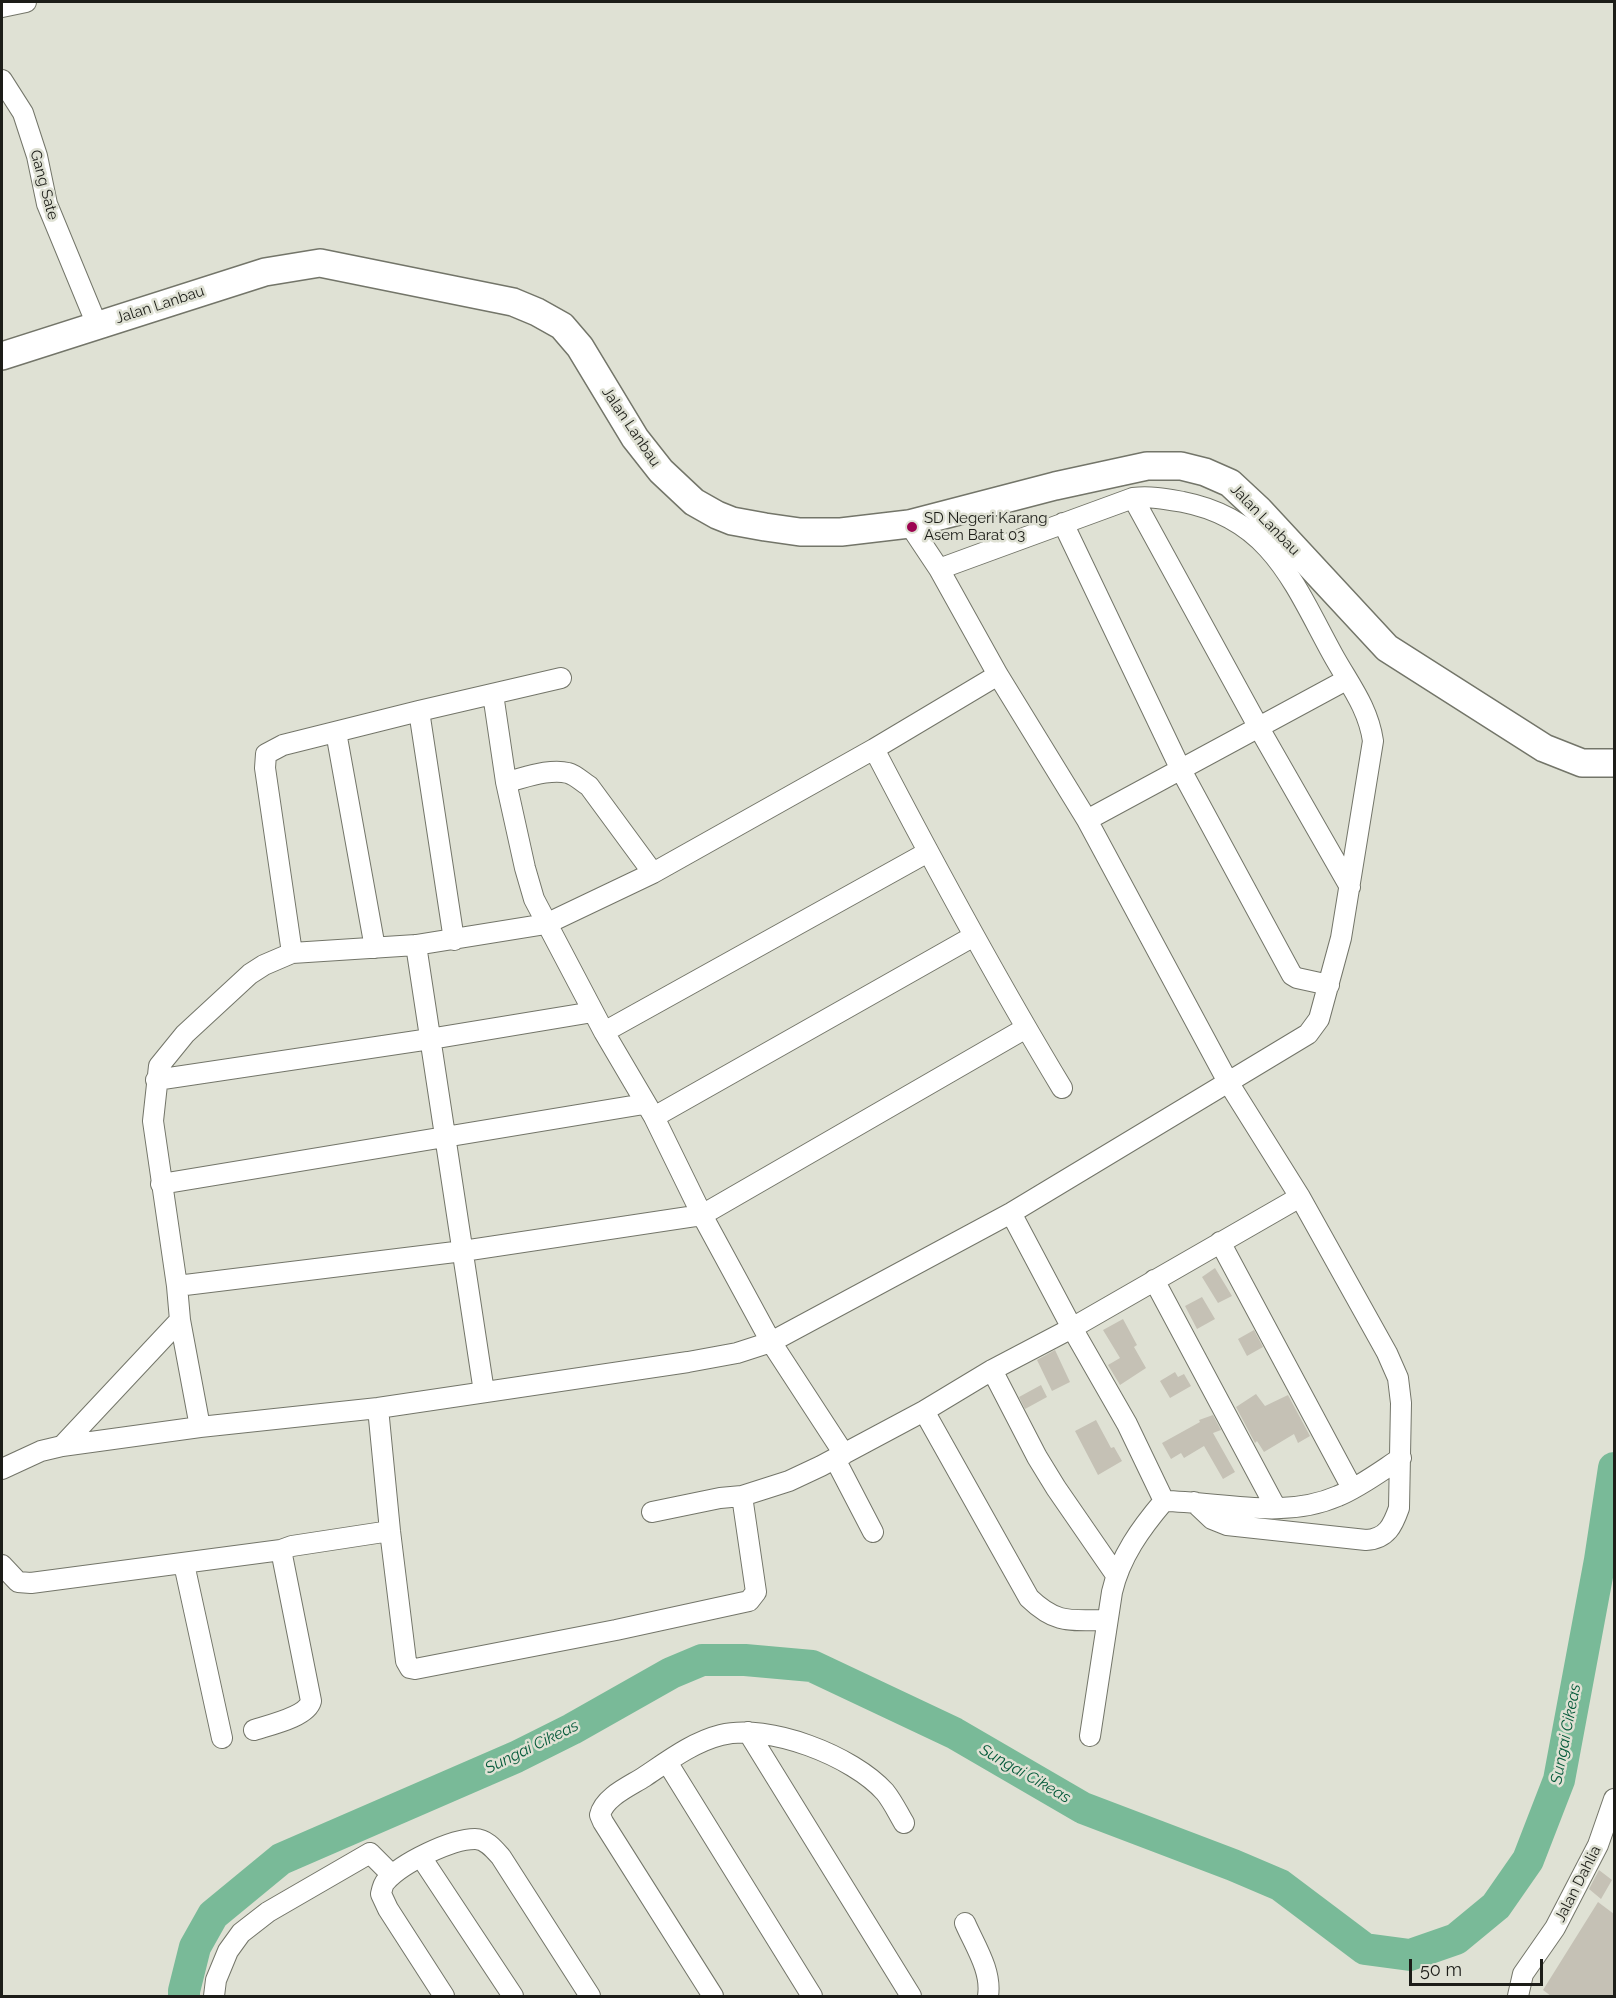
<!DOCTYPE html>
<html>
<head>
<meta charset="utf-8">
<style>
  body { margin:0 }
  #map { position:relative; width:1616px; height:1998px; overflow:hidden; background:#dfe1d4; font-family:Raleway,sans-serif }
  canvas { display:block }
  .frame { position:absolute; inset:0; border:3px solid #1c1d18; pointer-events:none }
  .scale { position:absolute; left:1409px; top:1959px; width:134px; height:27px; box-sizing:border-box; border:3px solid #1c1d18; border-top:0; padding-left:8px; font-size:18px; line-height:21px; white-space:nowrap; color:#1c1d18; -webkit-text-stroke:4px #dfe1d4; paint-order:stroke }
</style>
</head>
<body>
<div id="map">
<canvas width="1616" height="1998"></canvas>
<div class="frame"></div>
<div class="scale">50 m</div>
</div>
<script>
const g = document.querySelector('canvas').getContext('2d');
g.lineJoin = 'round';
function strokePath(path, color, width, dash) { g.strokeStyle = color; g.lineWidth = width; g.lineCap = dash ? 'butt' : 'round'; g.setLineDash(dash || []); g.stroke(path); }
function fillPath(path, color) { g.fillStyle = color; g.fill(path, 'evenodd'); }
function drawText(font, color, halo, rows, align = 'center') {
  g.font = font + ' Raleway,sans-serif'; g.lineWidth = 5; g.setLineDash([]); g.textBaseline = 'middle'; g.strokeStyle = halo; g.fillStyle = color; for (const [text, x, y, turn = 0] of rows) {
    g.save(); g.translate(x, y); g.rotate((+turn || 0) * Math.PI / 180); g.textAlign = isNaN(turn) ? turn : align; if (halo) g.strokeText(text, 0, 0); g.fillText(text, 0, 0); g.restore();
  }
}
strokePath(new Path2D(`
  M 184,1996 L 184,1991 L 195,1947 L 213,1915 L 281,1859 L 516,1757 L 572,1729 L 671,1673 L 702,1660 L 745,1660 L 812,1666 L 954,1733 L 1083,1808 L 1233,1865 L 1280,1885 L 1365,1949 L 1410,1955 L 1456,1939 L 1496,1906 L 1528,1860 L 1559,1780 L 1600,1560 L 1614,1468`), '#79ba98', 32);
fillPath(new Path2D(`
  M 1215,1268 L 1232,1296 L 1218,1303 L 1202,1277 Z
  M 1202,1297 L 1215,1319 L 1197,1329 L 1185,1306 Z
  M 1123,1319 L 1137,1345 L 1134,1347 L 1146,1368 L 1120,1385 L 1108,1365 L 1120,1358 L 1103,1330 Z
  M 1254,1330 L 1263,1347 L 1247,1356 L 1238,1339 Z
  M 1055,1350 L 1070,1382 L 1052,1391 L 1037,1360 Z
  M 1175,1372 L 1178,1377 L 1184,1374 L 1191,1386 L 1170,1398 L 1160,1381 Z
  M 1041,1385 L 1047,1397 L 1025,1409 L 1019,1397 Z
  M 1256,1394 L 1265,1406 L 1288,1395 L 1310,1436 L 1298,1443 L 1294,1434 L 1264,1452 L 1257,1441 L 1255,1443 L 1236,1407 Z
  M 1213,1415 L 1221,1430 L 1213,1433 L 1235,1472 L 1223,1479 L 1204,1446 L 1184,1458 L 1181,1453 L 1171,1459 L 1162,1443 L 1200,1422 L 1199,1420 Z
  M 1096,1420 L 1111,1448 L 1114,1447 L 1122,1461 L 1098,1475 L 1075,1431 Z
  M 1599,1870 L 1612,1880 L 1601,1899 L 1589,1889 Z
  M 1598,1902 L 1614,1914 L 1614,1996 L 1551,1996 L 1543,1990 Z`), '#c5c1b5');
const street = new Path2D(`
  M 2,7 L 26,2
  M 2,80 L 23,113 L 37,156 L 47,204 L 97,325
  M 1133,498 L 1259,728 L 1350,887
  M 1063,523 L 1181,770 L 1292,975 L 1297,978 L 1329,985
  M 909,524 L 939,569 L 998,675 L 1087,820 L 1228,1082 L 1300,1197 L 1387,1353 L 1398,1378 L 1401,1403 L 1399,1508 C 1393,1525 1387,1539 1366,1540 L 1227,1525 L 1212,1519 L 1194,1502
  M 493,694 L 506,782 L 525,868 L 534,899 L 604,1032 L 654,1117 L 702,1215 L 771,1342 L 844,1454
  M 419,711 L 454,940
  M 336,732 L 375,948
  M 874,749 C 934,864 995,977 1062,1088
  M 506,782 C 524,778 550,768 568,773 C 576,775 582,782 589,786 L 653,873
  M 1087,820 L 1346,680
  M 416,945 L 484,1392
  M 292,953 L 265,768 L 266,754 L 283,745 L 419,711 L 561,678
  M 604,1032 L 928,852
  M 156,1080 L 430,1039 L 593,1012
  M 654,1117 L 974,936
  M 161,1184 L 644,1104
  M 1011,1213 L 1072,1328 L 1127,1424 L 1164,1501
  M 1220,1242 L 1352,1488
  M 1154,1280 L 1276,1508
  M 177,1286 L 463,1251 L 702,1215 L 1026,1028
  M 992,1370 L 1037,1457 L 1056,1488 L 1116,1575
  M 378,1408 L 390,1531 L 406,1661 L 410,1668 L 415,1669 L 616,1630 L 749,1601 L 756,1592 L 742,1496
  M 924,1411 L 1029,1598 C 1057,1625 1071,1620 1107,1620
  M 200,1427 L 180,1320 L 177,1286 L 153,1121 L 159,1066 L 185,1034 L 250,974 L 264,965 L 292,953 L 416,945 L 546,924 L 653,873 L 874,749 L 998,675
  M 62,1446 L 180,1320
  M 835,1459 L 873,1532
  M 2,1469 L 41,1451 L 62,1446 L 200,1427 L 378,1408 L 688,1362 L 737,1353 L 771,1342 L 1011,1213 L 1308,1034 L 1319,1019 L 1341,938 L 1373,741 C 1368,707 1349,684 1333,655 C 1294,584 1271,519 1183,502 C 1166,499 1151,496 1133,498 L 939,569
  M 1164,1501 C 1221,1502 1283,1520 1338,1496 C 1360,1487 1381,1471 1401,1458
  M 652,1512 L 720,1498 L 742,1496 L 789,1481 L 821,1466 L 924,1411 L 992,1370 L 1072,1328 L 1300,1197
  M 184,1564 L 222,1738
  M 2,1565 L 18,1582 L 31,1583 L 281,1550 L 292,1546 L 390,1531
  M 254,1730 C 269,1725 307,1717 311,1701 L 281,1550
  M 748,1732 L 911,1996
  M 1090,1736 L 1112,1592 C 1120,1557 1141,1528 1164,1501
  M 667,1762 L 812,1996
  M 421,1857 L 513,1996
  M 965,1923 C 975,1946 992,1971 988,1996
  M 214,1996 L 216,1980 L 228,1951 L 241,1933 L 268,1912 L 370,1853 L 392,1875
  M 444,1996 L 388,1909 L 381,1894 C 382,1889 383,1884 386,1881 C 402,1863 451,1839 475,1839 C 486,1839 494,1849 501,1857 L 590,1996
  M 713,1996 L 603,1822 L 600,1815 C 604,1797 630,1786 644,1777 C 668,1761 693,1742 721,1735 C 768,1723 853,1756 885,1792 C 893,1802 898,1813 904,1823
  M 1518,1996 L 1523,1974 L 1555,1928 L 1598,1845 L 1614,1799`);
const secondary = new Path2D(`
  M 2,356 L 265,272 L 320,263 L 513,302 L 537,312 L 562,326 L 580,347 L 635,438 L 661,471 L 694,502 L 717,515 L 732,521 L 765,527 L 800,532 L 841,532 L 909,524 L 1055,486 L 1147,466 L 1181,466 L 1205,472 L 1230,483 L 1259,510 L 1387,648 L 1544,748 L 1582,763 L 1614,763`);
strokePath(street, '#737569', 22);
strokePath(secondary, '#737569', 30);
strokePath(street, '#fff', 20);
strokePath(secondary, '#fff', 27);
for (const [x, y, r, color] of [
  [912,527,6,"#9c0450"]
]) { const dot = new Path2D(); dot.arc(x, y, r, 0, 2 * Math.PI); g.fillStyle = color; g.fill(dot); strokePath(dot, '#dfe1d4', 2); }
drawText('15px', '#1c1d18', '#dfe1d4', [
  ["Gang Sate",44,185,75],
  ["Jalan Lanbau",160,305,-18],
  ["Jalan Lanbau",631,427,56],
  ["Jalan Lanbau",1265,520,46],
  ["Jalan Dahlia",1578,1884,-63]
]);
drawText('15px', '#1c1d18', '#dfe1d4', [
  ["SD Negeri Karang",924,518],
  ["Asem Barat 03",924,535]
], 'left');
drawText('italic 16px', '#055a3a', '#dfe1d4', [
  ["Sungai Cikeas",1566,1734,-79],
  ["Sungai Cikeas",532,1747,-26],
  ["Sungai Cikeas",1025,1774,30]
]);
</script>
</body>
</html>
